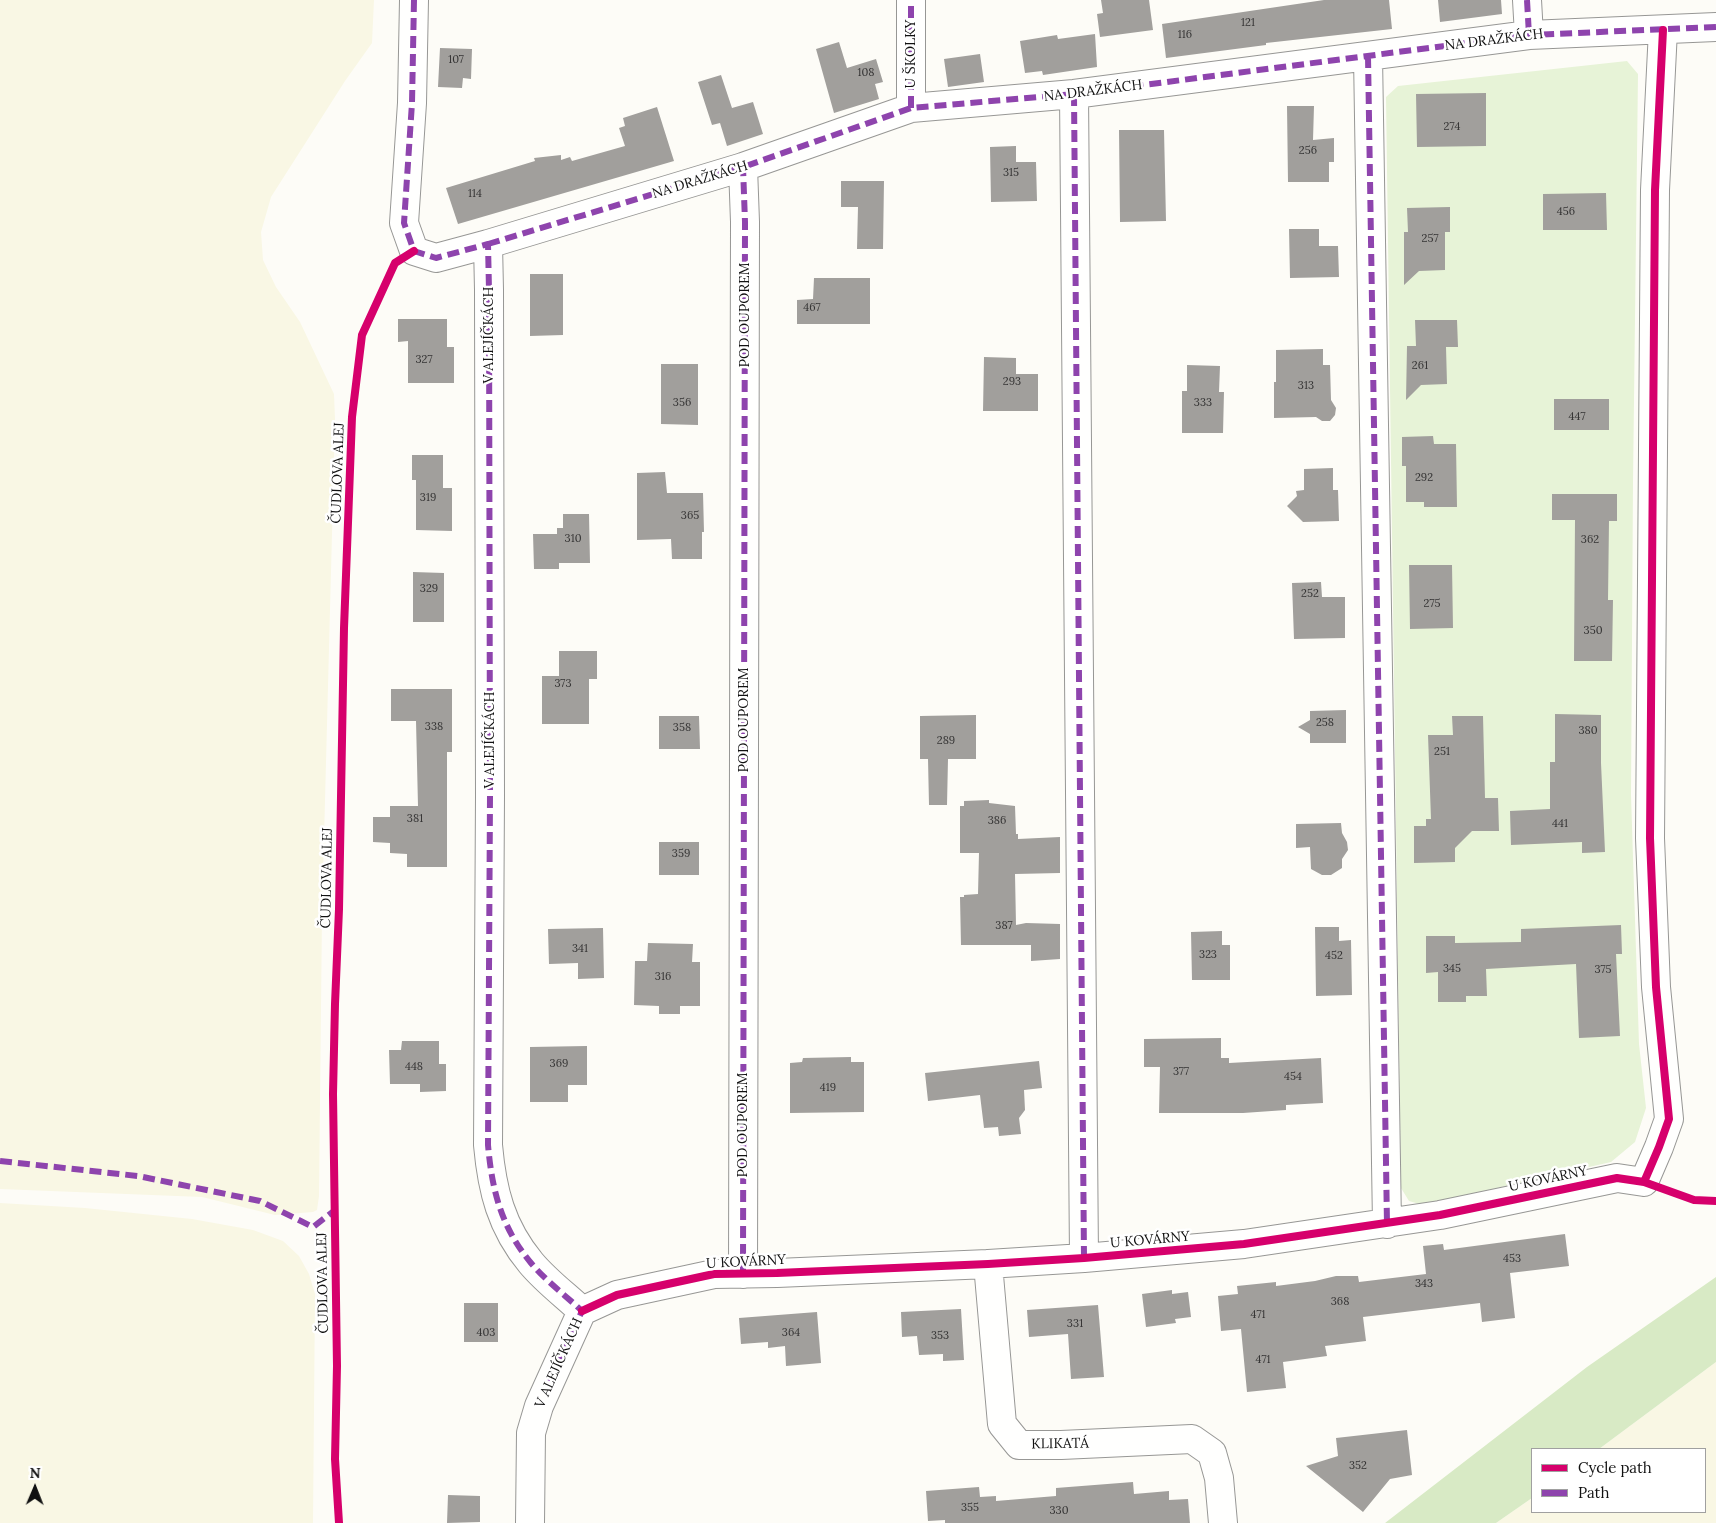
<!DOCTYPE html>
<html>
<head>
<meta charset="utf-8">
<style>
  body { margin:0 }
  #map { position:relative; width:1716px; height:1523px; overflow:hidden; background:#fdfcf7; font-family:Lora,serif }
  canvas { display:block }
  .legend { position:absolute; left:1531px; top:1448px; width:175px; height:65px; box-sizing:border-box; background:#fff; border:1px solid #a0a0a0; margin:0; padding:6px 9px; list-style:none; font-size:15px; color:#111 }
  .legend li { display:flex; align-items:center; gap:10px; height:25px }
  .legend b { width:25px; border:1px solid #a0a0a0 }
  .north { position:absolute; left:10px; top:1463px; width:50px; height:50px; -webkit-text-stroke:4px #fff; paint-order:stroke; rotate:1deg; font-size:14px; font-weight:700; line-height:20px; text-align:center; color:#111 }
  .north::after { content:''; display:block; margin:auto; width:18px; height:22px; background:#111; clip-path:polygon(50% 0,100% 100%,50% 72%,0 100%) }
</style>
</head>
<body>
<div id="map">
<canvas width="1716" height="1523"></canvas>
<ul class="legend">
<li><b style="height:6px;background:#d6006c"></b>Cycle path</li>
<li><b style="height:6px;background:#8e44ad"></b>Path</li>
</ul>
<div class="north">N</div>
</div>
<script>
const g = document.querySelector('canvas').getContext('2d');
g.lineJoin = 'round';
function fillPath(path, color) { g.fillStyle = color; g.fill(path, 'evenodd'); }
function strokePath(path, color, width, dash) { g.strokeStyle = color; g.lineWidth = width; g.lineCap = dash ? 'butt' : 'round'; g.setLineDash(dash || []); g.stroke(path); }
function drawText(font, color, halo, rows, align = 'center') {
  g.font = font + ' Lora,serif'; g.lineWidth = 5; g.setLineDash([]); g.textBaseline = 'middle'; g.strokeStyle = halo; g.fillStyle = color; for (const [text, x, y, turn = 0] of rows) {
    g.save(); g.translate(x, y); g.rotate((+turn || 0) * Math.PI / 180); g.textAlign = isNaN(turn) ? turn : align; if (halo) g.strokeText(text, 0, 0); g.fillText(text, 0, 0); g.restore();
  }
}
fillPath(new Path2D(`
  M 0,0 L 374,0 L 372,43 L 345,81 L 271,197 L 261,232 L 263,260 L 276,287 L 300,322 L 334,394 L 335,419 L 322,915 L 319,1196 L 317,1210 L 313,1212 L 275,1215 L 202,1197 L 0,1189 Z
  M 0,1203 L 85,1208 L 192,1219 L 253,1230 L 283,1241 L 299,1256 L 309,1274 L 315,1294 L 313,1523 L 0,1523 Z
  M 1716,1362 L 1716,1523 L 1496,1523 L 1532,1498 L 1532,1512 L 1705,1512 L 1705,1449 L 1599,1449 Z`), '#f9f7e4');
fillPath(new Path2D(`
  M 1627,61 L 1638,74 L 1633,482 L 1631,795 L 1639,1044 L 1646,1108 L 1635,1142 L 1611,1162 L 1423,1205 L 1409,1201 L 1401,1188 L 1386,97 L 1398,86 Z`), '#e7f3d7');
fillPath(new Path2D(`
  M 1716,1277 L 1716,1362 L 1599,1449 L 1532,1449 L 1532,1498 L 1496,1523 L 1385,1523 L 1587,1367 Z`), '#d8eac5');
fillPath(new Path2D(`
  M 1101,0 L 1149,0 L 1153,30 L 1100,37 L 1097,14 L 1103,13 Z
  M 1324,0 L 1389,0 L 1392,29 L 1266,43 L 1266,45 L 1166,58 L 1162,24 Z
  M 1438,0 L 1501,0 L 1502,14 L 1440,22 Z
  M 1095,34 L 1097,67 L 1043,75 L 1042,71 L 1025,73 L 1020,41 L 1057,35 L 1058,39 Z
  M 839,42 L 847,68 L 876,59 L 883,82 L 875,84 L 879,99 L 834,113 L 816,49 Z
  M 440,48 L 472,49 L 471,79 L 463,78 L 462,88 L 438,87 Z
  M 980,54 L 984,82 L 948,87 L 944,59 Z
  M 721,75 L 732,108 L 753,102 L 763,134 L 727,146 L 720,123 L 712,125 L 698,82 Z
  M 1486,93 L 1486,146 L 1417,147 L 1416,94 Z
  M 1287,106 L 1314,106 L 1313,140 L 1334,138 L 1334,162 L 1329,162 L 1329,182 L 1288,182 Z
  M 657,107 L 674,161 L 458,224 L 446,188 L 535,161 L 534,158 L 561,155 L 561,160 L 570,157 L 572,161 L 625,146 L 619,128 L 625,126 L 623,118 Z
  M 1119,130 L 1164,130 L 1166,221 L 1120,222 Z
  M 1016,146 L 1016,162 L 1036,162 L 1037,201 L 991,202 L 990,147 Z
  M 841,181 L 884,181 L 883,249 L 857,249 L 858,207 L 841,207 Z
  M 1606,193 L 1607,230 L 1543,230 L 1543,194 Z
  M 1450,207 L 1450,232 L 1445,232 L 1445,270 L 1419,271 L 1404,285 L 1404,232 L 1408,232 L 1407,208 Z
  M 1289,229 L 1319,229 L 1319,246 L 1338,246 L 1339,277 L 1290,278 Z
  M 530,274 L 563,274 L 563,335 L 530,336 Z
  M 814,278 L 870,278 L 870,324 L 797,324 L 797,300 L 813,299 Z
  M 398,319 L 447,319 L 447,347 L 454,347 L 454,383 L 408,383 L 408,341 L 398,342 Z
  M 1415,320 L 1457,320 L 1458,347 L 1446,347 L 1447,384 L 1421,385 L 1406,400 L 1407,346 L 1416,346 Z
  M 1323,349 L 1323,365 L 1330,365 L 1331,400 L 1336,408 L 1335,415 L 1330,421 L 1322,421 L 1316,417 L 1274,418 L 1274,382 L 1276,382 L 1276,350 Z
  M 984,357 L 1016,358 L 1016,374 L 1038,374 L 1038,411 L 983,411 Z
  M 661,364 L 698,364 L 698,425 L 661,424 Z
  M 1187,365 L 1220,366 L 1219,392 L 1224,392 L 1223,433 L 1182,433 L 1182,391 L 1187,391 Z
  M 1554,399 L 1609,399 L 1609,430 L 1554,430 Z
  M 1433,436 L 1434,444 L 1456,444 L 1457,507 L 1424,507 L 1424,502 L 1406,502 L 1406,466 L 1402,466 L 1402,437 Z
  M 412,455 L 443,455 L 443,488 L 452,488 L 452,531 L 416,530 L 416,480 L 412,480 Z
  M 1333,468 L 1333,490 L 1338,490 L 1339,521 L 1303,522 L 1287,506 L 1297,496 L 1296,491 L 1304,490 L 1304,469 Z
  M 665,472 L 667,493 L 703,493 L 704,532 L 702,532 L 702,559 L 672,559 L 671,539 L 637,540 L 637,473 Z
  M 1552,494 L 1617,494 L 1617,521 L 1609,521 L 1608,600 L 1613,600 L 1612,661 L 1574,661 L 1575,520 L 1552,520 Z
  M 563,514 L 589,514 L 590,563 L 559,563 L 559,569 L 534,569 L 533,534 L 557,534 L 557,528 L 563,528 Z
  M 1409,565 L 1452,565 L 1453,628 L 1410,629 Z
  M 413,572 L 444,573 L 444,622 L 413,622 Z
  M 1321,582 L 1322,597 L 1345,597 L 1345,638 L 1294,639 L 1292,583 Z
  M 559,651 L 597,651 L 597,679 L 589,679 L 589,724 L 542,724 L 542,676 L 559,676 Z
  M 391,689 L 452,689 L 452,752 L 447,752 L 447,867 L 407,867 L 407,854 L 390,853 L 390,843 L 373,842 L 373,817 L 390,817 L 390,806 L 418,806 L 416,721 L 391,721 Z
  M 1346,710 L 1346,743 L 1310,743 L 1310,734 L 1298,727 L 1310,720 L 1310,711 Z
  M 1555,714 L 1601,715 L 1601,763 L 1605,852 L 1582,853 L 1582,842 L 1511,845 L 1510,811 L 1550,809 L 1550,762 L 1555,762 Z
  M 976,715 L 976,759 L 948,759 L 947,805 L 929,805 L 928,759 L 920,759 L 920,716 Z
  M 659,716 L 699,716 L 700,749 L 659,749 Z
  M 1452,716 L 1483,716 L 1485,798 L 1498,798 L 1499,831 L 1472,831 L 1455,848 L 1455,862 L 1414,863 L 1414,826 L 1426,826 L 1426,819 L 1431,819 L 1428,735 L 1453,735 Z
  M 989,800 L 989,803 L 1015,806 L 1016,834 L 1018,834 L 1018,839 L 1060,837 L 1060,873 L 1015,874 L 1016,925 L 1026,923 L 1060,924 L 1060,959 L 1031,961 L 1031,945 L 961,945 L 960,897 L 964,897 L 964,895 L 978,894 L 979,853 L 960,853 L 960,806 L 964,806 L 964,801 Z
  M 1341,823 L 1342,833 L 1347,842 L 1348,850 L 1342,859 L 1342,868 L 1331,875 L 1322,875 L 1311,869 L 1310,847 L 1296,848 L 1296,824 Z
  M 659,842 L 699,842 L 699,875 L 659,875 Z
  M 1621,925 L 1622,954 L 1616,954 L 1620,1036 L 1579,1038 L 1576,964 L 1486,969 L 1487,996 L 1466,996 L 1466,1002 L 1438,1002 L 1438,972 L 1426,973 L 1426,936 L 1455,936 L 1455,943 L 1521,942 L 1521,929 Z
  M 1315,927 L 1339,927 L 1339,941 L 1351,940 L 1352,995 L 1316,996 Z
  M 603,928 L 604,978 L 578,979 L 578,963 L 549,964 L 548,929 Z
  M 1222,931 L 1222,945 L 1230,945 L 1230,980 L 1192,980 L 1191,932 Z
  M 648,943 L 693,944 L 692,962 L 700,962 L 700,1006 L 680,1006 L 680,1014 L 659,1014 L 659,1006 L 634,1005 L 635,961 L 647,961 Z
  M 1221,1038 L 1221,1058 L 1229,1058 L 1229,1063 L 1321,1058 L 1323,1103 L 1286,1105 L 1286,1110 L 1243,1113 L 1159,1113 L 1160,1067 L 1144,1067 L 1144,1039 Z
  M 402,1041 L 439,1041 L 439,1064 L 446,1064 L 446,1091 L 420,1092 L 420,1084 L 390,1084 L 389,1050 L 401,1050 Z
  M 587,1046 L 587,1085 L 568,1085 L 568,1102 L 530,1102 L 530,1047 Z
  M 851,1057 L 851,1062 L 864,1062 L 864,1112 L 790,1113 L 790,1063 L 802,1062 L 803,1058 Z
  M 1039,1061 L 1042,1088 L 1024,1090 L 1025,1110 L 1019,1118 L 1021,1134 L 999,1136 L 998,1127 L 984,1128 L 980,1095 L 928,1101 L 925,1073 Z
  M 1565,1234 L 1569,1266 L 1510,1273 L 1515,1318 L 1482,1322 L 1480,1303 L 1363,1317 L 1366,1341 L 1325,1346 L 1327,1356 L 1283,1362 L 1286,1388 L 1247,1392 L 1241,1329 L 1221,1331 L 1218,1296 L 1238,1294 L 1237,1286 L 1276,1282 L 1276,1286 L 1315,1281 L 1336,1276 L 1358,1276 L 1359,1282 L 1426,1274 L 1423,1246 L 1443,1244 L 1444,1250 Z
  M 1172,1290 L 1172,1294 L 1188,1292 L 1191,1317 L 1175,1319 L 1176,1323 L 1146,1327 L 1142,1294 Z
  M 464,1303 L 498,1303 L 498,1342 L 464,1342 Z
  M 1098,1305 L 1104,1377 L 1071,1379 L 1068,1334 L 1029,1337 L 1027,1310 Z
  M 961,1309 L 964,1360 L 943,1361 L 943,1354 L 919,1355 L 917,1336 L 902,1337 L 901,1312 Z
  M 817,1312 L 821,1363 L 786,1366 L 785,1346 L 768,1348 L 768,1342 L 741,1344 L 739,1318 Z
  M 1407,1430 L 1412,1475 L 1390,1479 L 1363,1512 L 1306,1466 L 1338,1456 L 1336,1438 Z
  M 1133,1482 L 1134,1494 L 1169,1491 L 1169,1500 L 1188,1499 L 1190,1523 L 945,1523 L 945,1520 L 928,1521 L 926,1491 L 979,1487 L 980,1497 L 996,1496 L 996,1501 L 1056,1496 L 1056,1488 Z
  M 448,1495 L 480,1496 L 480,1522 L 447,1523 Z`), '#a19f9c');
const minor = new Path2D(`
  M 414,0 L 412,103 L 404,223 L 414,251 L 436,258 L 488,244 L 489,290 L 490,796 L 488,1145 C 492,1190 501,1227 531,1263 C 546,1281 565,1295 582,1311 L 539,1406 L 531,1433 L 530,1523
  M 1527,0 L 1529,35
  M 1368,56 L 1387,1224
  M 1074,94 L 1084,1258
  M 911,108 L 911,0
  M 488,244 L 743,167 L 911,108 L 1074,94 L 1529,35 L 1716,27
  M 988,1264 L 1002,1424 L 1019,1445 L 1061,1445 L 1192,1439 L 1212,1453 L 1219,1478 L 1223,1523
  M 743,1274 L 745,222 L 743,167
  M 582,1311 L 617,1295 L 714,1274 L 777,1273 L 988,1264 L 1084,1258 L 1244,1244 L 1440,1215 L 1617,1178 L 1644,1182 L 1659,1147 L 1669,1119 L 1656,987 L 1650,838 L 1655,190 L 1663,30`);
strokePath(minor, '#979795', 30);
strokePath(minor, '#fffffe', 28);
strokePath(new Path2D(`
  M 414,0 L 412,103 L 404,223 L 414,251 L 436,258 L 488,244 L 489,290 L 490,796 L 488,1145 C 492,1190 501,1227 531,1263 C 546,1281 565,1295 582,1311 L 548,1384
  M 1527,0 L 1529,35
  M 1368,56 L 1387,1224
  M 1074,94 L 1084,1258
  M 911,108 L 911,0
  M 488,244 L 743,167 L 911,108 L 1074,94 L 1529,35 L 1716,27
  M 0,1161 L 138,1176 L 260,1201 L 313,1227 L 335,1210
  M 743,1274 L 745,222 L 743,167`), '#8e44ad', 6, [12, 6]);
strokePath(new Path2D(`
  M 1644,1182 L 1659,1147 L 1669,1119 L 1656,987 L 1650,838 L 1655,190 L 1663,30
  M 582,1311 L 617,1295 L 714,1274 L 777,1273 L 988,1264 L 1084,1258 L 1244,1244 L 1440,1215 L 1617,1178 L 1644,1182 L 1694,1200 L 1716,1201
  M 339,1523 L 335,1459 L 337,1366 L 333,1094 L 335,1004 L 339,909 L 344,628 L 352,417 L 362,335 L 395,263 L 414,251`), '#d6006c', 8);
drawText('11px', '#353434', null, [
  ["121",1248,23],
  ["116",1185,35],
  ["107",456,60],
  ["108",866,73],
  ["274",1452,127],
  ["256",1308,151],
  ["315",1011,173],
  ["114",475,194],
  ["456",1566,212],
  ["257",1430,239],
  ["467",812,308],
  ["327",424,360],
  ["261",1420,366],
  ["293",1012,382],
  ["313",1306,386],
  ["356",682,403],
  ["333",1203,403],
  ["447",1577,417],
  ["292",1424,478],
  ["319",428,498],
  ["365",690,516],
  ["310",573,539],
  ["362",1590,540],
  ["329",429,589],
  ["252",1310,594],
  ["275",1432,604],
  ["350",1593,631],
  ["373",563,684],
  ["258",1325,723],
  ["338",434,727],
  ["358",682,728],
  ["380",1588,731],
  ["289",946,741],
  ["251",1442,752],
  ["381",415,819],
  ["386",997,821],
  ["441",1560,824],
  ["359",681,854],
  ["387",1004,926],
  ["341",580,949],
  ["323",1208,955],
  ["452",1334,956],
  ["345",1452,969],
  ["375",1603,970],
  ["316",663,977],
  ["369",559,1064],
  ["448",414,1067],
  ["377",1181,1072],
  ["454",1293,1077],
  ["419",828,1088],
  ["453",1512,1259],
  ["343",1424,1284],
  ["368",1340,1302],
  ["471",1258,1315],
  ["331",1075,1324],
  ["403",486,1333],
  ["364",791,1333],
  ["353",940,1336],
  ["471",1263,1360],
  ["352",1358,1466],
  ["355",970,1508],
  ["330",1059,1511]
]);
drawText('14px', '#111', '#fff', [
  ["NA DRAŽKÁCH",1494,40,-7],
  ["U ŠKOLKY",911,54,-90],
  ["NA DRAŽKÁCH",1093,91,-7],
  ["NA DRAŽKÁCH",700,180,-17],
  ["POD OUPOREM",745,315,-90],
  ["V ALEJÍČKÁCH",489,335,-90],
  ["ČUDLOVA ALEJ",338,473,-88],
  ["POD OUPOREM",744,720,-90],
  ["V ALEJÍČKÁCH",490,740,-90],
  ["ČUDLOVA ALEJ",327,878,-89],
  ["POD OUPOREM",743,1125,-90],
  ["U KOVÁRNY",1548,1179,-12],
  ["U KOVÁRNY",1150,1240,-5],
  ["U KOVÁRNY",746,1262,-3],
  ["ČUDLOVA ALEJ",323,1283,-91],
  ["V ALEJÍČKÁCH",559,1363,-66],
  ["KLIKATÁ",1060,1444,-1]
]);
</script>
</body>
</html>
